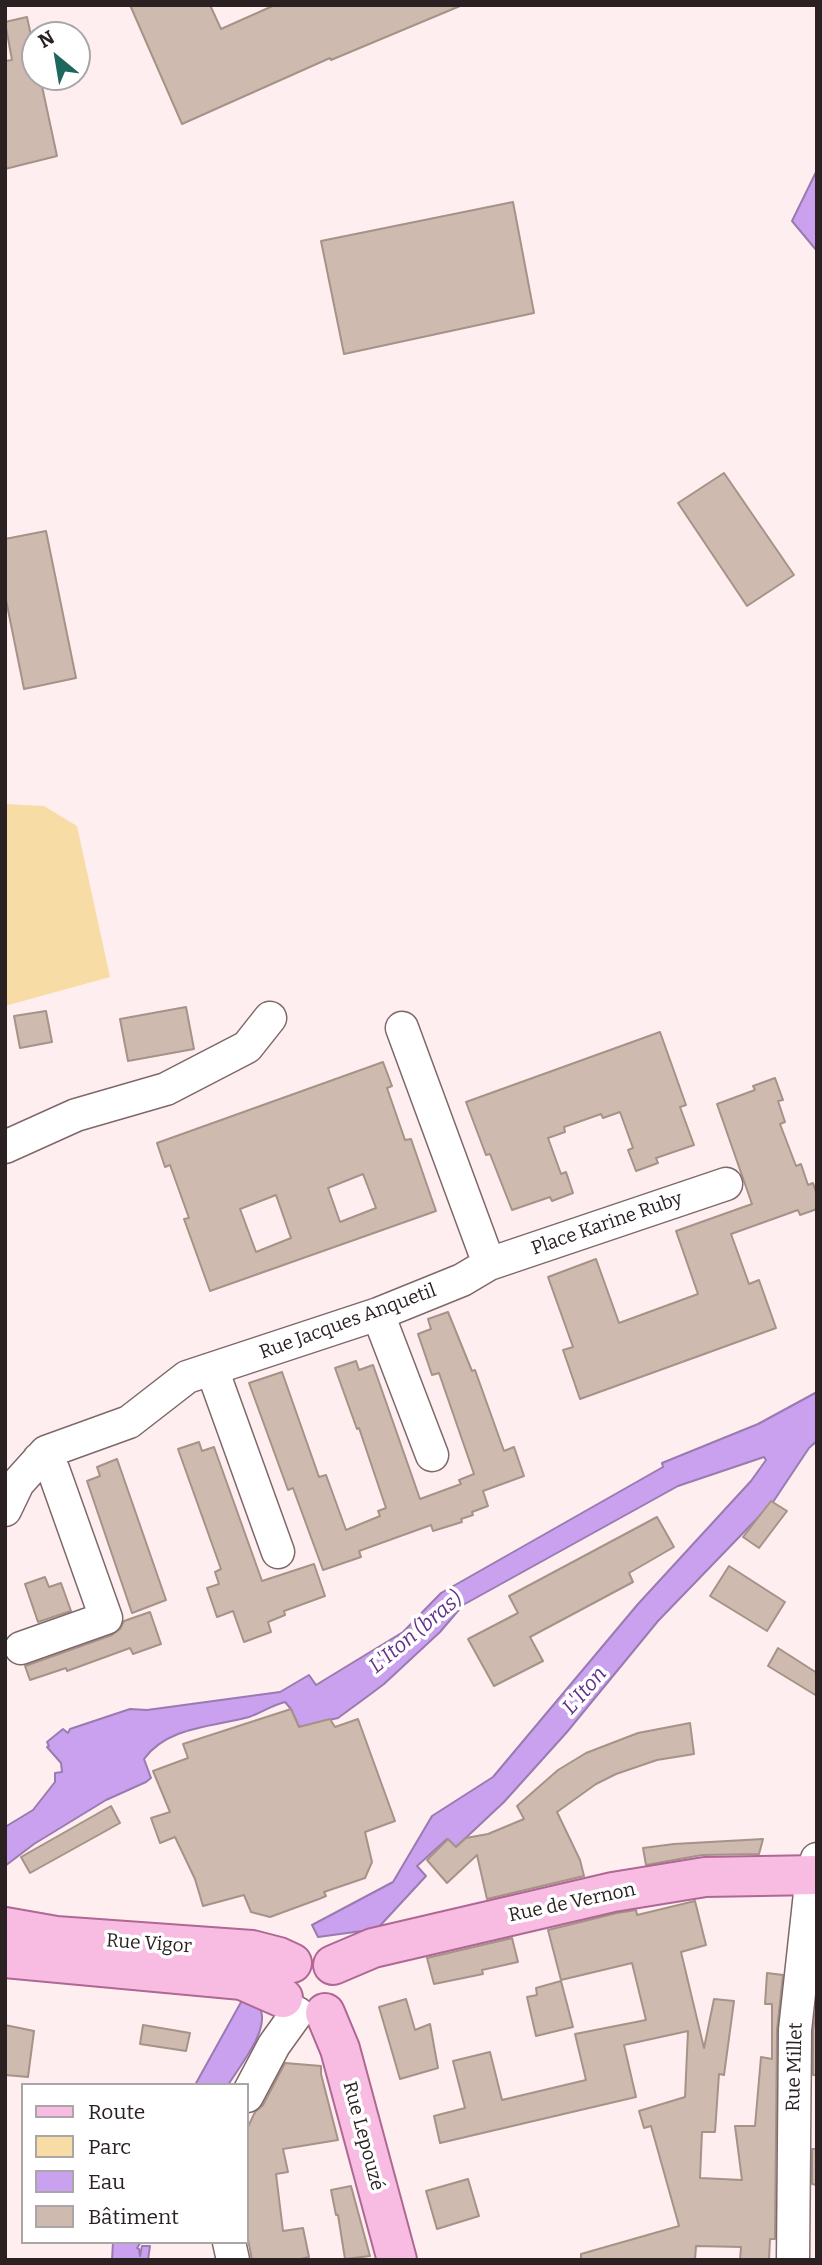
<!DOCTYPE html>
<html>
<head>
<meta charset="utf-8">
<style>
  body { margin:0 }
  #map { position:relative; width:822px; height:2265px; overflow:hidden; background:#feeeef; font-family:Bitter,serif }
  canvas { display:block }
  .frame { position:absolute; inset:0; border:7px solid #2b2122; pointer-events:none }
  .legend { position:absolute; left:21px; top:2083px; width:228px; height:161px; box-sizing:border-box; background:#fff; border:2px solid #aaa6a7; margin:0; padding:9px 12px; list-style:none; font-size:21px; color:#2b2122 }
  .legend li { display:flex; align-items:center; gap:14px; height:35px }
  .legend b { width:35px; border:2px solid #aaa6a7 }
  .north { position:absolute; left:21px; top:21px; width:70px; height:70px; box-sizing:border-box; background:#fff; border:2px solid #aaa6a7; border-radius:50%; rotate:330deg; font-size:19px; font-weight:700; line-height:28px; text-align:center; color:#2b2122 }
  .north::after { content:''; display:block; margin:auto; width:24px; height:32px; background:#1d675f; clip-path:polygon(50% 0,100% 100%,50% 72%,0 100%) }
</style>
</head>
<body>
<div id="map">
<canvas width="822" height="2265"></canvas>
<div class="frame"></div>
<ul class="legend">
<li><b style="height:9px;background:#f8bce3"></b>Route</li>
<li><b style="height:19px;background:#f8dca6"></b>Parc</li>
<li><b style="height:19px;background:#caa1ee"></b>Eau</li>
<li><b style="height:19px;background:#cfbaaf"></b>Bâtiment</li>
</ul>
<div class="north">N</div>
</div>
<script>
const g = document.querySelector('canvas').getContext('2d');
g.lineJoin = 'round';
function fillPath(path, color) { g.fillStyle = color; g.fill(path, 'evenodd'); }
function strokePath(path, color, width, dash) { g.strokeStyle = color; g.lineWidth = width; g.lineCap = dash ? 'butt' : 'round'; g.setLineDash(dash || []); g.stroke(path); }
function drawText(font, color, halo, rows, align = 'center') {
  g.font = font + ' Bitter,serif'; g.lineWidth = 7; g.setLineDash([]); g.textBaseline = 'middle'; g.strokeStyle = halo; g.fillStyle = color; for (const [text, x, y, turn = 0] of rows) {
    g.save(); g.translate(x, y); g.rotate((+turn || 0) * Math.PI / 180); g.textAlign = isNaN(turn) ? turn : align; if (halo) g.strokeText(text, 0, 0); g.fillText(text, 0, 0); g.restore();
  }
}
fillPath(new Path2D(`
  M 5,804 L 44,806 L 77,826 L 110,977 L 5,1006 Z`), '#f8dca6');
const water = new Path2D(`
  M 817,170 L 817,251 L 792,221 Z
  M 817,1392 L 817,1441 L 809,1448 L 773,1502 L 658,1621 L 567,1732 L 504,1802 L 456,1847 L 447,1839 L 417,1866 L 426,1876 L 377,1929 L 318,1937 L 312,1925 L 393,1882 L 432,1816 L 493,1777 L 638,1604 L 751,1481 L 766,1460 L 764,1457 L 678,1486 L 463,1605 L 440,1632 L 384,1684 L 368,1696 L 338,1718 L 299,1727 L 291,1709 L 285,1702 C 272,1705 261,1713 249,1717 C 211,1727 167,1727 144,1759 L 151,1778 L 146,1782 L 106,1800 L 34,1844 L 5,1866 L 5,1827 L 33,1810 L 55,1782 L 55,1773 L 62,1772 L 61,1763 L 47,1747 L 49,1746 L 47,1742 L 63,1729 L 68,1733 L 70,1729 L 130,1709 L 147,1710 L 280,1692 L 309,1675 L 316,1685 L 403,1632 L 441,1593 L 663,1467 L 662,1463 L 758,1424 Z
  M 245,1995 C 251,1999 258,2003 261,2011 C 268,2032 239,2067 228,2085 L 195,2085 Z
  M 113,2242 L 141,2242 L 137,2248 L 139,2249 L 140,2256 L 142,2246 L 150,2246 L 148,2260 L 112,2260 Z`);
fillPath(water, '#caa1ee');
strokePath(water, '#9a7bb1', 2);
const building = new Path2D(`
  M 130,5 L 210,5 L 221,29 L 275,5 L 460,6 L 331,60 L 330,58 L 182,124 Z
  M 27,17 L 35,54 L 35,77 L 40,77 L 57,156 L 5,169 L 5,61 L 12,60 L 5,22 Z
  M 513,202 L 534,313 L 344,354 L 321,241 Z
  M 724,473 L 794,575 L 747,606 L 678,503 Z
  M 46,531 L 76,678 L 24,689 L 5,595 L 5,539 Z
  M 186,1007 L 194,1049 L 128,1061 L 120,1019 Z
  M 46,1011 L 52,1042 L 20,1048 L 14,1016 Z
  M 660,1032 L 686,1105 L 680,1107 L 694,1145 L 656,1158 L 658,1163 L 636,1171 L 628,1150 L 633,1148 L 620,1112 L 603,1118 L 601,1114 L 564,1127 L 565,1132 L 548,1138 L 561,1174 L 566,1172 L 573,1193 L 552,1201 L 550,1197 L 512,1210 L 490,1154 L 486,1155 L 466,1102 Z
  M 383,1062 L 392,1086 L 387,1088 L 405,1140 L 411,1139 L 436,1211 L 210,1291 L 184,1219 L 189,1218 L 170,1165 L 165,1167 L 157,1143 ZM 363,1174 L 376,1208 L 340,1222 L 328,1188 ZM 276,1195 L 291,1238 L 256,1252 L 240,1209 Z
  M 775,1078 L 783,1100 L 778,1101 L 785,1122 L 780,1124 L 796,1166 L 801,1164 L 808,1185 L 813,1183 L 817,1195 L 817,1209 L 800,1215 L 798,1210 L 731,1234 L 749,1284 L 759,1280 L 776,1328 L 580,1399 L 563,1350 L 573,1347 L 548,1277 L 596,1259 L 619,1323 L 698,1294 L 676,1231 L 752,1204 L 717,1104 L 755,1090 L 753,1086 Z
  M 448,1312 L 472,1371 L 475,1370 L 504,1451 L 514,1447 L 524,1476 L 483,1491 L 488,1506 L 472,1512 L 473,1515 L 461,1519 L 462,1522 L 433,1531 L 431,1525 L 359,1551 L 361,1557 L 323,1570 L 293,1488 L 288,1490 L 249,1383 L 282,1372 L 319,1477 L 326,1475 L 346,1530 L 380,1516 L 378,1511 L 386,1508 L 359,1428 L 357,1429 L 335,1368 L 356,1361 L 359,1370 L 373,1365 L 420,1499 L 461,1484 L 459,1480 L 474,1474 L 439,1373 L 432,1375 L 418,1334 L 431,1329 L 428,1319 Z
  M 199,1442 L 202,1451 L 214,1447 L 262,1581 L 314,1564 L 325,1596 L 284,1611 L 285,1615 L 268,1622 L 271,1632 L 244,1642 L 233,1611 L 217,1617 L 207,1588 L 219,1584 L 215,1572 L 221,1569 L 178,1449 Z
  M 117,1459 L 166,1600 L 132,1613 L 87,1481 L 100,1476 L 97,1467 Z
  M 771,1501 L 787,1511 L 759,1548 L 743,1537 Z
  M 657,1517 L 674,1547 L 629,1573 L 633,1582 L 530,1637 L 543,1661 L 494,1686 L 468,1639 L 518,1613 L 509,1596 Z
  M 729,1566 L 785,1602 L 767,1631 L 710,1596 Z
  M 45,1577 L 49,1587 L 61,1583 L 71,1611 L 38,1622 L 25,1584 Z
  M 150,1612 L 161,1644 L 133,1654 L 130,1648 L 67,1671 L 66,1668 L 30,1680 L 25,1666 L 112,1635 L 120,1629 L 124,1621 Z
  M 778,1648 L 817,1673 L 817,1696 L 768,1666 Z
  M 291,1709 L 299,1727 L 330,1719 L 335,1727 L 358,1719 L 395,1821 L 365,1832 L 372,1862 L 365,1878 L 324,1892 L 326,1896 L 319,1899 L 270,1917 L 251,1912 L 244,1895 L 203,1906 L 195,1879 L 175,1837 L 160,1843 L 151,1818 L 170,1812 L 153,1771 L 188,1758 L 183,1744 Z
  M 690,1723 L 694,1754 L 657,1760 L 616,1774 L 596,1784 L 557,1812 L 580,1860 L 584,1876 L 487,1899 L 477,1855 L 447,1883 L 427,1860 L 448,1839 L 456,1847 L 466,1838 L 488,1834 L 524,1819 L 517,1806 L 558,1770 L 586,1753 L 638,1733 Z
  M 111,1806 L 120,1823 L 30,1873 L 21,1857 Z
  M 763,1839 L 759,1854 L 702,1855 L 646,1865 L 643,1848 L 674,1844 Z
  M 695,1901 L 706,1945 L 681,1952 L 704,2048 L 714,1999 L 734,2001 L 724,2075 L 719,2074 L 715,2132 L 702,2132 L 700,2178 L 742,2180 L 735,2126 L 755,2126 L 761,2057 L 772,2059 L 772,2004 L 765,2004 L 767,1973 L 783,1975 L 777,2030 L 775,2239 L 770,2239 L 769,2260 L 740,2260 L 741,2247 L 696,2246 L 695,2260 L 581,2260 L 581,2254 L 679,2226 L 651,2126 L 644,2128 L 639,2111 L 685,2097 L 688,2031 L 624,2045 L 636,2097 L 440,2143 L 434,2116 L 465,2108 L 453,2061 L 490,2052 L 502,2100 L 586,2080 L 575,2034 L 646,2020 L 632,1963 L 561,1980 L 548,1930 L 617,1913 L 636,1910 L 637,1915 Z
  M 512,1938 L 518,1962 L 482,1970 L 483,1974 L 434,1984 L 427,1958 Z
  M 561,1981 L 573,2027 L 536,2036 L 527,1997 L 537,1995 L 536,1988 Z
  M 406,1999 L 415,2030 L 430,2024 L 438,2068 L 400,2079 L 379,2007 Z
  M 817,2000 L 817,2075 L 813,2075 L 813,2031 Z
  M 5,2025 L 34,2031 L 28,2077 L 5,2075 Z
  M 143,2025 L 190,2033 L 186,2051 L 140,2044 Z
  M 285,2063 L 321,2066 L 321,2074 L 338,2140 L 283,2149 L 288,2172 L 276,2174 L 283,2231 L 303,2228 L 309,2257 L 296,2260 L 252,2260 L 247,2234 L 247,2129 L 255,2112 L 263,2105 Z
  M 812,2149 L 817,2149 L 817,2185 L 812,2184 Z
  M 468,2179 L 479,2216 L 437,2229 L 426,2191 Z
  M 351,2186 L 370,2256 L 345,2259 L 338,2215 L 336,2215 L 331,2190 Z`);
fillPath(building, '#cfbaaf');
strokePath(building, '#a69287', 2);
const minor = new Path2D(`
  M 5,1147 L 76,1115 L 166,1089 L 247,1047 L 270,1018
  M 489,1264 L 726,1184
  M 378,1314 L 432,1455
  M 212,1369 L 278,1552
  M 5,1510 L 18,1483 L 46,1452 L 129,1422 L 187,1377 L 378,1314 L 462,1280 L 489,1264 L 402,1028
  M 21,1648 L 106,1618 L 53,1469 L 39,1459
  M 247,2096 L 274,2045 L 297,2013
  M 229,2242 L 233,2260
  M 793,2260 L 795,2030 L 812,1875 L 817,1859`);
const major = new Path2D(`
  M 5,1927 L 56,1936 L 252,1950 L 279,1957 L 292,1963
  M 5,1958 L 242,1980 L 283,1998
  M 333,1965 L 373,1948 L 613,1892 L 705,1877 L 817,1875
  M 325,2013 L 340,2049 L 397,2260`);
strokePath(minor, '#7e6869', 35);
strokePath(major, '#ae6893', 42);
strokePath(minor, '#fff', 32);
strokePath(major, '#f8bce3', 38);
drawText('19px', '#2b2122', '#fff', [
  ["Place Karine Ruby",607,1224,-19],
  ["Rue Jacques Anquetil",348,1322,-20],
  ["Rue de Vernon",572,1903,-12],
  ["Rue Vigor",149,1944,4],
  ["Rue Millet",795,2067,-88],
  ["Rue Lepouzé",363,2136,75]
]);
drawText('italic 21px', '#64318a', '#fff', [
  ["L'Iton (bras)",416,1633,-40],
  ["L'Iton",585,1691,-49]
]);
</script>
</body>
</html>
